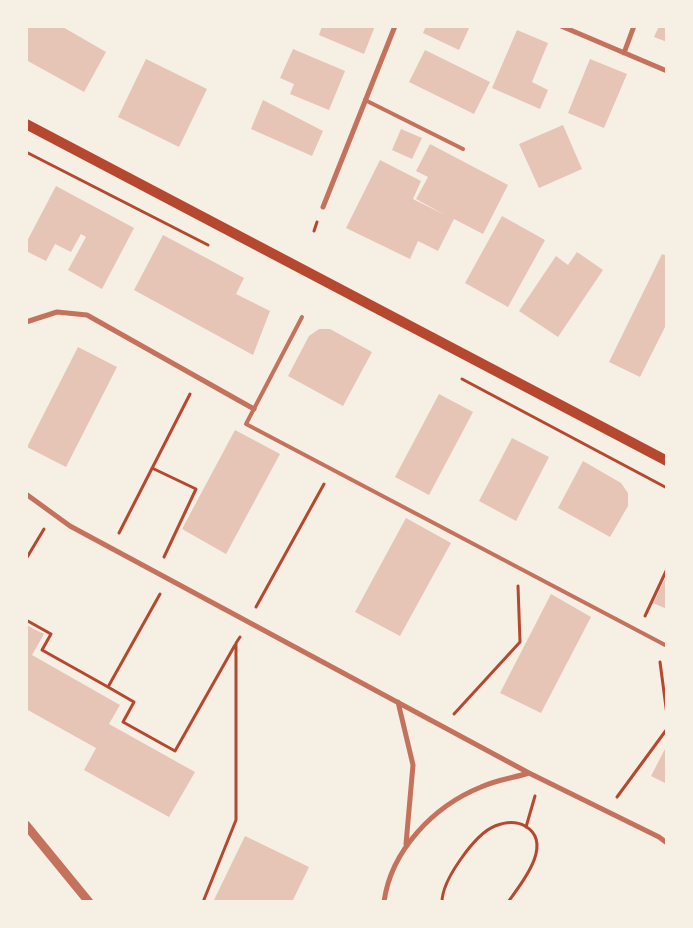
<!DOCTYPE html>
<html>
<head>
<meta charset="utf-8">
<style>
  body { margin:0 }
  #map { position:relative; width:693px; height:928px; overflow:hidden; background:#f6efe4; font-family:"Varela Round",sans-serif }
  canvas { display:block }
  .frame { position:absolute; inset:0; border:28px solid #f6efe4; pointer-events:none }
</style>
</head>
<body>
<div id="map">
<canvas width="693" height="928"></canvas>
<div class="frame"></div>
</div>
<script>
const g = document.querySelector('canvas').getContext('2d');
g.lineJoin = 'round';
function fillPath(path, color) { g.fillStyle = color; g.fill(path, 'evenodd'); }
function strokePath(path, color, width, dash) { g.strokeStyle = color; g.lineWidth = width; g.lineCap = dash ? 'butt' : 'round'; g.setLineDash(dash || []); g.stroke(path); }
fillPath(new Path2D(`
  M 26,26 L 61,26 L 106,52 L 84,92 L 26,60 Z
  M 322,26 L 375,26 L 364,54 L 319,35 Z
  M 426,26 L 470,26 L 459,50 L 423,33 Z
  M 659,26 L 667,26 L 667,42 L 654,37 Z
  M 517,30 L 548,43 L 532,82 L 548,90 L 540,109 L 492,88 Z
  M 293,49 L 345,71 L 329,110 L 290,94 L 294,84 L 280,78 Z
  M 425,50 L 490,82 L 474,114 L 409,82 Z
  M 146,59 L 207,89 L 179,147 L 118,117 Z
  M 590,59 L 627,74 L 604,128 L 568,113 Z
  M 263,100 L 323,131 L 312,156 L 251,129 Z
  M 563,125 L 582,169 L 539,188 L 519,144 Z
  M 401,129 L 422,138 L 412,159 L 392,150 Z
  M 430,144 L 508,185 L 483,234 L 454,219 L 438,251 L 418,241 L 410,259 L 346,228 L 380,160 L 421,181 L 413,199 L 445,215 L 416,199 L 428,177 L 416,171 Z
  M 56,186 L 134,228 L 102,289 L 68,270 L 86,237 L 81,234 L 71,252 L 55,244 L 46,261 L 26,251 L 26,243 Z
  M 502,216 L 545,240 L 508,307 L 465,283 Z
  M 163,235 L 244,278 L 236,294 L 270,311 L 253,355 L 134,290 Z
  M 577,252 L 603,270 L 558,337 L 519,311 L 556,256 L 568,265 Z
  M 662,254 L 667,256 L 667,323 L 640,377 L 609,362 Z
  M 319,329 L 330,329 L 372,352 L 343,406 L 288,376 L 309,336 Z
  M 78,347 L 117,367 L 66,467 L 27,447 Z
  M 439,394 L 473,412 L 429,495 L 395,477 Z
  M 235,430 L 280,454 L 226,554 L 182,529 Z
  M 512,438 L 549,457 L 516,521 L 479,501 Z
  M 583,461 L 621,483 L 628,493 L 628,506 L 610,537 L 558,508 Z
  M 406,518 L 451,543 L 400,636 L 355,612 Z
  M 667,575 L 667,609 L 653,603 Z
  M 551,594 L 591,617 L 541,713 L 500,693 Z
  M 26,625 L 44,634 L 32,655 L 120,705 L 109,724 L 195,772 L 169,817 L 84,770 L 96,748 L 26,709 Z
  M 667,745 L 667,784 L 651,776 Z
  M 245,836 L 309,867 L 292,902 L 213,902 Z`), '#e6c5b7');
strokePath(new Path2D(`
  M 26,152 L 208,245
  M 314,231 L 317,222
  M 462,379 L 667,488
  M 152,468 L 196,489 L 164,557
  M 119,533 L 190,394
  M 26,559 L 44,529
  M 256,607 L 324,484
  M 645,616 L 667,569
  M 26,620 L 51,634 L 42,650 L 108,687 L 160,594
  M 660,662 L 667,715
  M 108,687 L 134,702 L 123,722 L 175,751 L 235,645
  M 454,714 L 520,642 L 518,586
  M 617,797 L 667,729
  M 526,827 L 535,796
  M 203,902 L 236,820 L 236,643 L 240,637
  M 442,902 C 442,880 475,834 495,826 C 505,822 516,821 525,826 C 555,843 521,884 508,902`), '#b5482f', 3);
strokePath(new Path2D(`
  M 365,100 L 463,149
  M 302,317 L 246,424 L 667,646`), '#c5725c', 4);
strokePath(new Path2D(`
  M 561,26 L 667,71
  M 624,53 L 634,26
  M 323,207 L 395,26
  M 26,322 L 57,312 L 87,315 L 254,409
  M 26,494 L 70,526 L 529,773
  M 398,702 L 413,765 L 406,844
  M 384,902 C 391,850 434,806 481,787 C 496,780 513,778 529,773 L 659,837 L 667,843`), '#c5725c', 5);
strokePath(new Path2D(`
  M 26,825 L 89,902`), '#c5725c', 9);
strokePath(new Path2D(`
  M 26,124 L 667,461`), '#b5482f', 10);
</script>
</body>
</html>
